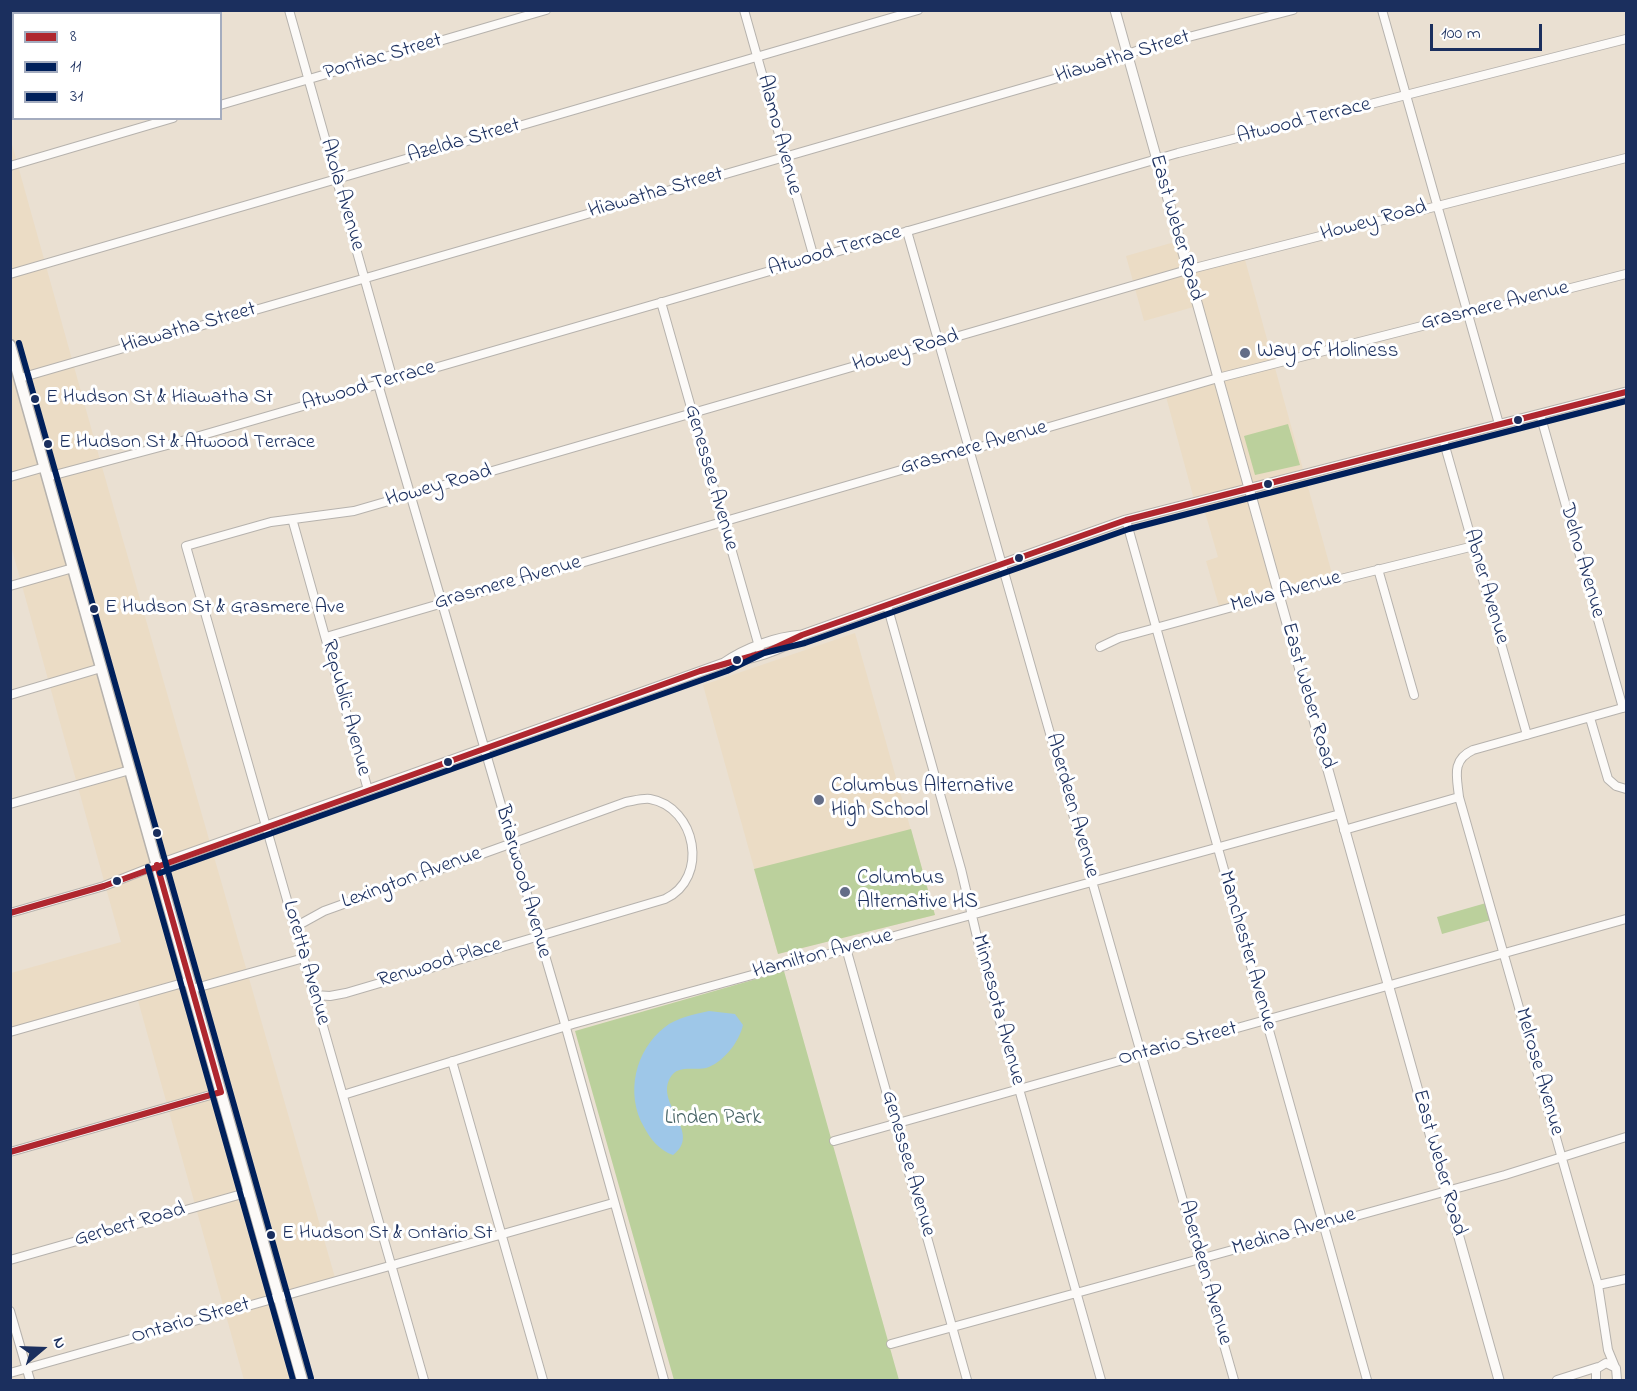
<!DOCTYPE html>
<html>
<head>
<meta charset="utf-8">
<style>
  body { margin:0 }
  #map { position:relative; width:1637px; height:1391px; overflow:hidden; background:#eae0d2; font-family:"Indie Flower",sans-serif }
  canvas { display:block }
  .frame { position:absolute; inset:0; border:12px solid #1b2f5e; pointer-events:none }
  .legend { position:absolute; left:12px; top:12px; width:210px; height:108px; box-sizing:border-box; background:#fff; border:2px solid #a4acbf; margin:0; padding:8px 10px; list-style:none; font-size:18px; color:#1b2f5e }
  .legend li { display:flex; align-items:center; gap:12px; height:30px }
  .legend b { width:30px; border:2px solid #a4acbf }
  .north { position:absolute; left:12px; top:1319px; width:60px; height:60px; -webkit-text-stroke:4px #fff; paint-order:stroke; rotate:71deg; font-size:16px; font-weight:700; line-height:24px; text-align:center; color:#1b2f5e }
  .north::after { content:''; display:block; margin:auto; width:21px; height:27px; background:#1b2f5e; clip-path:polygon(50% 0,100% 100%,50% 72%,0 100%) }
  .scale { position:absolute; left:1430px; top:24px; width:112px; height:27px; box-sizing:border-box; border:3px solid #1b2f5e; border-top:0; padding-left:8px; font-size:18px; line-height:21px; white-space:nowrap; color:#1b2f5e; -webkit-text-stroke:4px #fff; paint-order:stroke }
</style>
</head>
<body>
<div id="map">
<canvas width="1637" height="1391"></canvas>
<div class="frame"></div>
<ul class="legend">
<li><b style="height:8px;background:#af272f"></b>8</li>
<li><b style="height:8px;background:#00205b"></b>11</li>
<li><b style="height:8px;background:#00205b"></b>31</li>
</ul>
<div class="north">N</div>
<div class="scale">100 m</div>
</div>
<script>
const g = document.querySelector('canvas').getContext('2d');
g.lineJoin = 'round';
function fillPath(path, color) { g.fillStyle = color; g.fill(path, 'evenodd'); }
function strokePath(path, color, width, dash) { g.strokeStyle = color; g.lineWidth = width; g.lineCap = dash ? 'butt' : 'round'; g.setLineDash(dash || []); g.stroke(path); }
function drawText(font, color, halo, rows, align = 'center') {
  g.font = font + ' "Indie Flower",sans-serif'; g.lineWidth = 6; g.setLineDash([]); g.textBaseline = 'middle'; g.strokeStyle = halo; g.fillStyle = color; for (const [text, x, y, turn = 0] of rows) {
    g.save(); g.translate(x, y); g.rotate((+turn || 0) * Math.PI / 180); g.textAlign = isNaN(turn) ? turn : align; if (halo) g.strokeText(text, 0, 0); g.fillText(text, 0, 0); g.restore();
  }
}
fillPath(new Path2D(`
  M 10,137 L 102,467 L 336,1281 L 278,1296 L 303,1380 L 244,1380 L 137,997 L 11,1032 L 11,973 L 121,942 L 11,546 Z
  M 1178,241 L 1186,271 L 1244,256 L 1334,581 L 1221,613 L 1206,561 L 1218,557 L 1202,502 L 1195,503 L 1165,393 L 1217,379 L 1197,306 L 1144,321 L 1126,256 Z
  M 855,633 L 935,915 L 778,954 L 703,685 Z`), '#ebdcc5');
fillPath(new Path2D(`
  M 1288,424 L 1300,465 L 1255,475 L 1244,436 Z
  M 911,829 L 935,915 L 778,954 L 754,869 Z
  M 1486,903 L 1491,920 L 1442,934 L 1437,917 Z
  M 784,971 L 899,1380 L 674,1380 L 575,1031 Z`), '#bbd09c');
fillPath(new Path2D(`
  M 709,1011 L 735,1014 L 743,1025 C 739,1042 725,1060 709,1067 C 696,1072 678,1063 670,1078 C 655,1104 703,1133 673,1155 C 659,1150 651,1140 644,1127 C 625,1094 635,1050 665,1027 C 676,1018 695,1014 709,1011 Z`), '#9ec7e8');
const minor = new Path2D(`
  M 289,10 L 393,380
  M 744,10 L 814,258
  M 1382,10 L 1499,424
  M 169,14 L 179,10
  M 10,59 L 14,59
  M 220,105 L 546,10
  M 10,166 L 173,118
  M 907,231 L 1234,1380
  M 10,274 L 918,10
  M 661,302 L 760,650
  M 20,378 L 1075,73 L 1142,49 L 1293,10
  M 378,384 L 563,1017 L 664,1380
  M 1540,414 L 1623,708
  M 1443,439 L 1527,735
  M 10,477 L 45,467
  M 47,477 L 175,443 L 1178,153 L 1626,39
  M 1126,520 L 1367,1380
  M 293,522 L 368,790
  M 1378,569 L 1414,695
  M 10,586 L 73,568
  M 887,605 L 961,869 L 981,954 L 1101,1380
  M 326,637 L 1218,378 L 1626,274
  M 1100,647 L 1119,638 L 1280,594 L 1474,546
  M 10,695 L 101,668
  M 1590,718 L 1608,779 L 1616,786 L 1626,789
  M 10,804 L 130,770
  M 1344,830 L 1459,797
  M 10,913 L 104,886 L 157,865
  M 295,927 L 324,911 L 626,802 C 633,801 643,798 650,799 C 696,807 710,878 665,899 L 346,993 L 330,996 L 314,995
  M 846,948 L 967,1380
  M 192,989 L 304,958
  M 10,1032 L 190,981
  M 452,1061 L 543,1380
  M 343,1095 L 573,1024 L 1340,814
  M 834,1141 L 1626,919
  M 10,1152 L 221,1092
  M 10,1260 L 249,1192
  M 1598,1285 L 1626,1279
  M 10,1311 L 30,1380
  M 891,1344 L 1505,1175 L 1626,1137
  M 1615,1367 L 1608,1350 L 1598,1285 L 1459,797 C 1457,777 1451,760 1473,750 L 1626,707
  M 10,1373 L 613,1203
  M 424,1380 L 186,546 L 271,522 L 354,511 L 1187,270 L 1626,158
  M 1557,1380 L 1598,1367
  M 1596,1380 L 1596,1369 L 1606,1363 L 1616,1368 L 1617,1380`);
const tertiary = new Path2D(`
  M 1115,10 L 1499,1380
  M 724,663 C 745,648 776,637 802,635 L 1126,520 L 1626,392
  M 157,865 L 724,663 C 749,660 781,651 801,636`);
const secondary = new Path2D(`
  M 10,345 L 302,1380`);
strokePath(minor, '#b6b2ad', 10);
strokePath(tertiary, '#b6b2ad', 11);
strokePath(secondary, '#b6b2ad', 13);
strokePath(minor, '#fcfaf8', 8);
strokePath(tertiary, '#fcfaf8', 9);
strokePath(secondary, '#fcfaf8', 10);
strokePath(new Path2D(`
  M 157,865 L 221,1092
  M 10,913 L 104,886 L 700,671 L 766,652 L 802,635 L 1126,520 L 1626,392
  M 10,1152 L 221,1092`), '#af272f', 6);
strokePath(new Path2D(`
  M 148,867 L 293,1380
  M 160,873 L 727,671 L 764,653 L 805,643 L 1129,529 L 1626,401`), '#00205b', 6);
strokePath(new Path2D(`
  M 19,343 L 311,1378`), '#00205b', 6);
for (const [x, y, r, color] of [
  [1245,353,6,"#636d87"],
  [35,399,5,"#1b2f5e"],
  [1518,420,5,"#1b2f5e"],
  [48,444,5,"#1b2f5e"],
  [1268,484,5,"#1b2f5e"],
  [1019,558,5,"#1b2f5e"],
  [94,609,5,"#1b2f5e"],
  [737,660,5,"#1b2f5e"],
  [448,762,5,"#1b2f5e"],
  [819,800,6,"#636d87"],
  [157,833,5,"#1b2f5e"],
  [117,881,5,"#1b2f5e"],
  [845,892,6,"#636d87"],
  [271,1235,5,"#1b2f5e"]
]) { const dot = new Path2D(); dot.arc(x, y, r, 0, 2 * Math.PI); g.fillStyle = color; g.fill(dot); strokePath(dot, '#fff', 2); }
drawText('20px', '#1b2f5e', '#fff', [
  ["E Hudson St & Hiawatha St",46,399],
  ["E Hudson St & Atwood Terrace",59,444],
  ["E Hudson St & Grasmere Ave",105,609],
  ["E Hudson St & Ontario St",282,1235]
], 'left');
drawText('21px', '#1b2f5e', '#fff', [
  ["Pontiac Street",383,58,-16],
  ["Hiawatha Street",1123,58,-17],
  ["Atwood Terrace",1304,122,-14],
  ["Alamo Avenue",778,135,75],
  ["Azelda Street",464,142,-16],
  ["Hiawatha Street",656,194,-16],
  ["Akola Avenue",341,195,74],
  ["Howey Road",1374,222,-15],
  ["East Weber Road",1175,228,74],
  ["Atwood Terrace",835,252,-16],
  ["Grasmere Avenue",1495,307,-14],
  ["Hiawatha Street",189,329,-16],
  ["Howey Road",906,352,-16],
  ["Atwood Terrace",369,387,-16],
  ["Grasmere Avenue",974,449,-16],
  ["Genessee Avenue",710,478,74],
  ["Howey Road",439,487,-16],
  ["Delno Avenue",1581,561,74],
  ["Grasmere Avenue",508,584,-16],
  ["Abner Avenue",1485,587,74],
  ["Melva Avenue",1286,593,-15],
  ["East Weber Road",1307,696,74],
  ["Republic Avenue",345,708,75],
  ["Aberdeen Avenue",1071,806,74],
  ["Lexington Avenue",412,879,-20],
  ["Briarwood Avenue",522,882,74],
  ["Manchester Avenue",1246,951,74],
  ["Hamilton Avenue",823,955,-15],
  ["Loretta Avenue",305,963,74],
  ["Renwood Place",440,964,-17],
  ["Minnesota Avenue",997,1010,75],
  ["Ontario Street",1178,1045,-15],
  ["Melrose Avenue",1538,1072,74],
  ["East Weber Road",1438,1163,74],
  ["Genessee Avenue",907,1164,74],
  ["Gerbert Road",130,1226,-16],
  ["Medina Avenue",1294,1233,-16],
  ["Aberdeen Avenue",1204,1273,74],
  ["Ontario Street",191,1322,-16]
]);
drawText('21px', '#1b2f5e', '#fff', [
  ["Way of Holiness",1257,353],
  ["Columbus Alternative",831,788],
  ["High School",831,812],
  ["Columbus",857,880],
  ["Alternative HS",857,904]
], 'left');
drawText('21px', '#456264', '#fff', [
  ["Linden Park",713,1120]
]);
</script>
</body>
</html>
